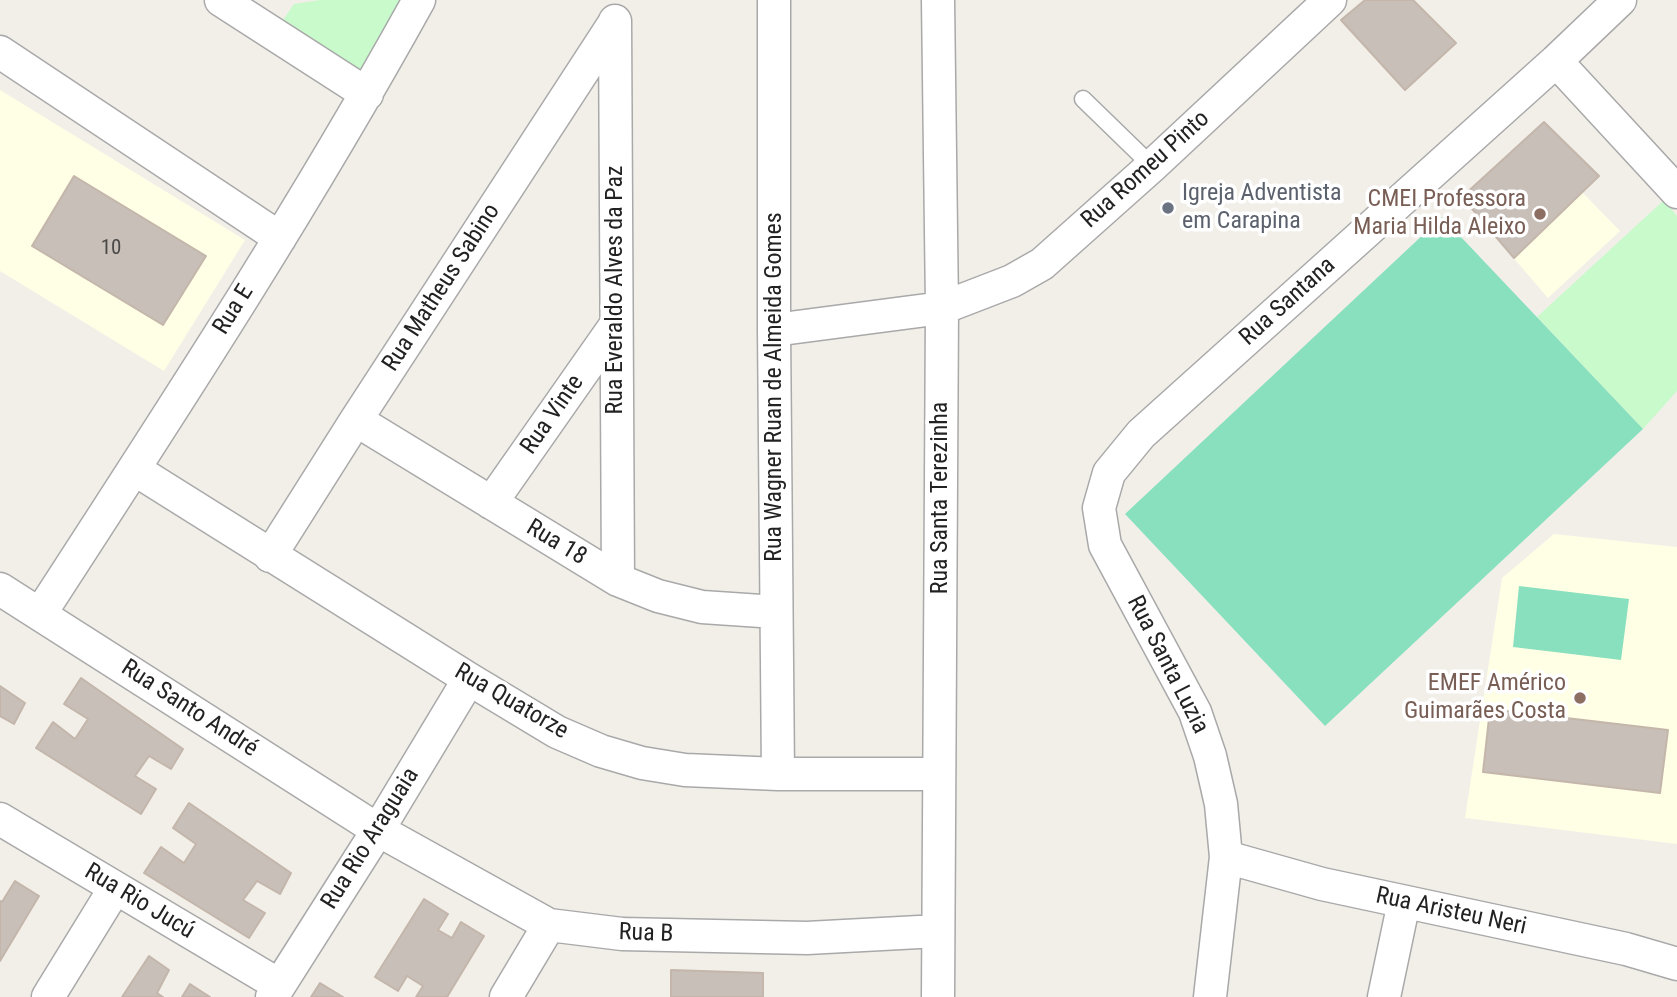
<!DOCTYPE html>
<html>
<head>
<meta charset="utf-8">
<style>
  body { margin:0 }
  canvas { display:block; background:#f2efe9 }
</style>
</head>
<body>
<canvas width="1677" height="997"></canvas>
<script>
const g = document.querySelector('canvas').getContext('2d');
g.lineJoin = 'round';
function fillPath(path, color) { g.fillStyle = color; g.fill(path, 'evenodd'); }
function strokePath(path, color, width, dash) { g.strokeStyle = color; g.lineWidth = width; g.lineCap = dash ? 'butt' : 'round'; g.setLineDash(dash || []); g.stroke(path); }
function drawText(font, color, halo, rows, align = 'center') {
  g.font = font + ' "Roboto Condensed",sans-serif'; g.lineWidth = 7; g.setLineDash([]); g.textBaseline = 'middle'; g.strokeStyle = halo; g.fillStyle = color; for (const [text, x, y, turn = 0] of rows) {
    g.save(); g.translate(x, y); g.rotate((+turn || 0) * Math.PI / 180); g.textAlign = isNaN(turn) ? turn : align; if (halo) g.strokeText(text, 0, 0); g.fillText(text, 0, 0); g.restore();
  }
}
fillPath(new Path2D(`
  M 0,90 L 245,240 L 164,371 L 0,271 Z
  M 1544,122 L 1599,176 L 1582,192 L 1620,231 L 1548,298 L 1462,198 Z
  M 1554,534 L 1677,547 L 1677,844 L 1465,818 L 1502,578 Z`), '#ffffe5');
fillPath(new Path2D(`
  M 320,0 L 403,0 L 361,79 L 279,26 L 294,4 Z
  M 1664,200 L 1677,216 L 1677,391 L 1643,429 L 1537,317 Z`), '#c8facc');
fillPath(new Path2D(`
  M 1442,217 L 1643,429 L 1325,726 L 1125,514 Z
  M 1519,586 L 1629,599 L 1621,660 L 1513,647 Z`), '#88e0be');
const building = new Path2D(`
  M 1365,0 L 1413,0 L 1456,43 L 1405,90 L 1341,20 Z
  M 1544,122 L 1599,176 L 1514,258 L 1462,197 Z
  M 74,176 L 206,256 L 163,325 L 32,246 Z
  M 81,678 L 183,749 L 171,769 L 149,756 L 135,776 L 156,789 L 141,814 L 36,748 L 53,722 L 75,739 L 88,719 L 64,704 Z
  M 0,686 L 25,703 L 14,724 L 0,716 Z
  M 1490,709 L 1668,730 L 1660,793 L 1483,772 Z
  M 189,803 L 291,873 L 280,894 L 257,881 L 243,900 L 265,913 L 249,938 L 144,873 L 161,847 L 184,863 L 196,844 L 173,828 Z
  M 15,881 L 39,896 L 0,961 L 0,901 L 2,902 Z
  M 424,899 L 448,914 L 438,930 L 452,938 L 461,922 L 484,936 L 447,997 L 416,997 L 423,986 L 407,976 L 398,991 L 375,977 Z
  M 149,956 L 169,970 L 157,993 L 163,997 L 122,997 Z
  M 671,970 L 763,973 L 763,997 L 671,997 Z
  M 320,983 L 343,997 L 311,997 Z
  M 190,984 L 210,997 L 182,997 Z`);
fillPath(building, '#c7bfb8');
strokePath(building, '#c4b6ab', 2);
const lane = new Path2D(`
  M 1083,99 L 1152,166`);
const street = new Path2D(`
  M 221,0 L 367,94
  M 774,0 L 774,330 L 778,774
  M 938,0 L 942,308 L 938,997
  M 615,21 L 618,580
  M 0,52 L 280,238
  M 1556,61 L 1677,192
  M 774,330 L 942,308 L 1012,281 L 1042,264 L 1152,166 L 1330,0
  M 356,420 L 618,580 L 658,596 L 702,607 L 776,612
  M 134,469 L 469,679 L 557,732 L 601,751 L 642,763 L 685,770 L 778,774 L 939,774
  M 491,503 L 615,326
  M 270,556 L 356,420 L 615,22
  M 0,589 L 378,830 L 549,925 L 622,934 L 807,938 L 938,931
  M 40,614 C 171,412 303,210 419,0
  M 0,819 L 279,985
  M 1226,857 L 1322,884 L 1626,949 L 1677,964
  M 48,997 L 115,888
  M 272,997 L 378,830 L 469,679
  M 506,997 L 549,925
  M 1210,997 L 1226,857 L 1221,804 L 1210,756 L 1195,712 L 1105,545 L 1099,508 L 1109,473 L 1141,434 L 1556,61 L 1620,0
  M 1384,997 L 1404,902`);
strokePath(lane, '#a9a9a9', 19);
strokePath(street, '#a9a9a9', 35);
strokePath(lane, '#fff', 16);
strokePath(street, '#fff', 32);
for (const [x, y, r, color] of [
  [1168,208,7,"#6b7280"],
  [1540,214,7,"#8d6e63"],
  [1580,698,7,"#8d6e63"]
]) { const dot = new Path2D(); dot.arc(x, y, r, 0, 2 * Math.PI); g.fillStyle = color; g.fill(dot); strokePath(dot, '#fff', 2.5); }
drawText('21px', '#4b4948', null, [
  ["10",111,249]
]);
drawText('24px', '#222', '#fff', [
  ["Rua Romeu Pinto",1146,170,-42],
  ["Rua Matheus Sabino",442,288,-57],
  ["Rua Everaldo Alves da Paz",616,290,-90],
  ["Rua Santana",1288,302,-42],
  ["Rua E",234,310,-58],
  ["Rua Wagner Ruan de Almeida Gomes",775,387,-90],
  ["Rua Vinte",553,415,-55],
  ["Rua Santa Terezinha",941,498,-90],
  ["Rua 18",556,543,31],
  ["Rua Santa Luzia",1167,665,63],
  ["Rua Quatorze",511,702,30],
  ["Rua Santo André",189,709,33],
  ["Rua Rio Araguaia",371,839,-58],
  ["Rua Rio Jucú",139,902,31],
  ["Rua Aristeu Neri",1451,912,12],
  ["Rua B",646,934,2]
]);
drawText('24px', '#5b616d', '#fff', [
  ["Igreja Adventista",1182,194],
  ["em Carapina",1182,222]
], 'left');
drawText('24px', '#785e54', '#fff', [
  ["CMEI Professora",1526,200],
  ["Maria Hilda Aleixo",1526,228],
  ["EMEF Américo",1566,684],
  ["Guimarães Costa",1566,712]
], 'right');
</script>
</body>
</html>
